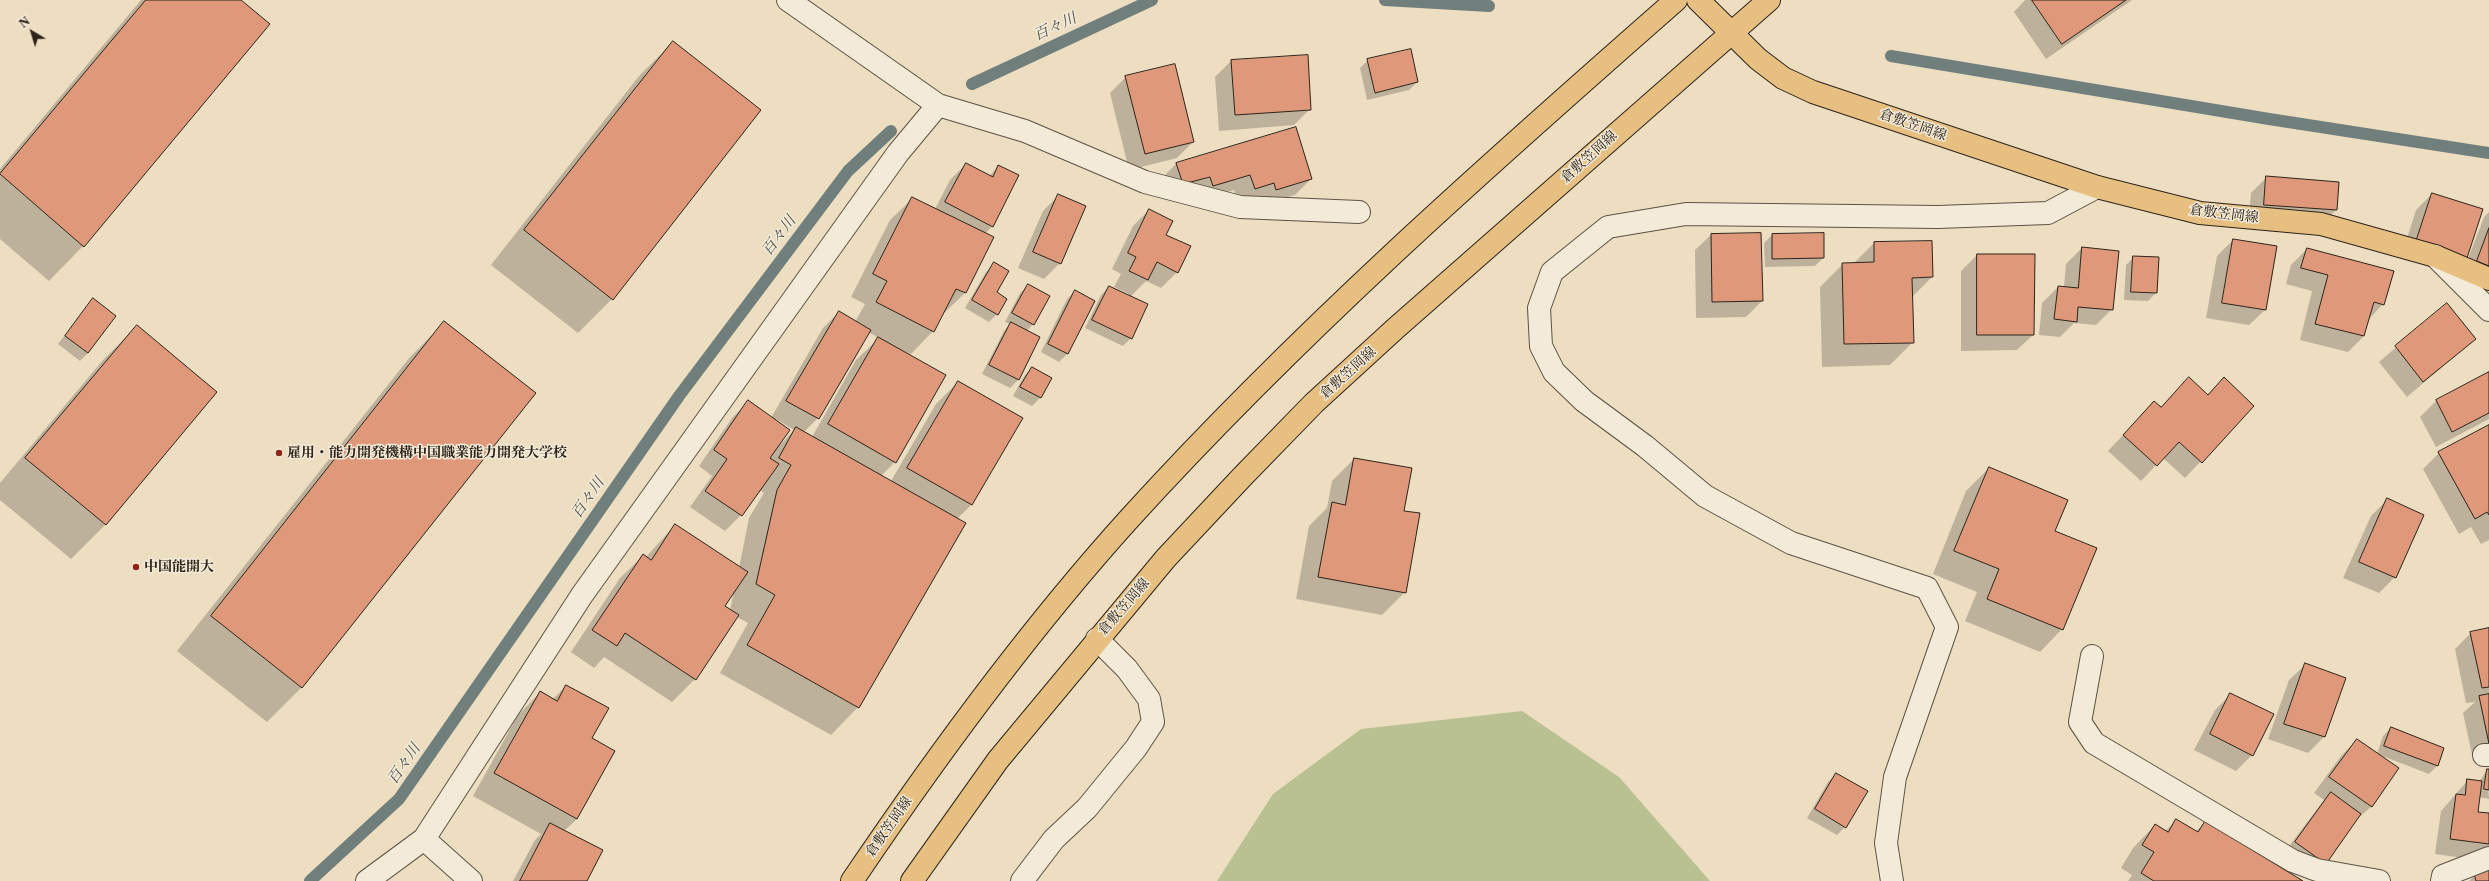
<!DOCTYPE html>
<html>
<head>
<meta charset="utf-8">
<style>
  body { margin:0 }
  #map { position:relative; width:2489px; height:881px; overflow:hidden; background:#eddec2; font-family:"Libre Caslon Text",serif }
  canvas { display:block }
  .north { position:absolute; left:12px; top:12px; width:40px; height:40px; -webkit-text-stroke:3px #f3ead7; paint-order:stroke; rotate:322deg; font-size:11px; font-weight:700; line-height:16px; text-align:center; color:#2d231b }
  .north::after { content:''; display:block; margin:auto; width:14px; height:18px; background:#2d231b; clip-path:polygon(50% 0,100% 100%,50% 72%,0 100%) }
</style>
</head>
<body>
<div id="map">
<canvas width="2489" height="881"></canvas>
<div class="north">N</div>
</div>
<script>
const g = document.querySelector('canvas').getContext('2d');
g.lineJoin = 'round';
function fillPath(path, color) { g.fillStyle = color; g.fill(path, 'evenodd'); }
function strokePath(path, color, width, dash) { g.strokeStyle = color; g.lineWidth = width; g.lineCap = dash ? 'butt' : 'round'; g.setLineDash(dash || []); g.stroke(path); }
function drawText(font, color, halo, rows, align = 'center') {
  g.font = font + ' "Libre Caslon Text","Noto Serif JP",serif'; g.lineWidth = 3; g.setLineDash([]); g.textBaseline = 'middle'; g.strokeStyle = halo; g.fillStyle = color; for (const [text, x, y, turn = 0] of rows) {
    g.save(); g.translate(x, y); g.rotate((+turn || 0) * Math.PI / 180); g.textAlign = isNaN(turn) ? turn : align; if (halo) g.strokeText(text, 0, 0); g.fillText(text, 0, 0); g.restore();
  }
}
fillPath(new Path2D(`
  M 1522,711 L 1619,777 L 1710,881 L 1217,881 L 1273,794 L 1361,729 Z`), '#b9c193');
fillPath(new Path2D(`
  M 141,0 L 239,0 L 269,24 L 83,246 L 49,281 L 0,239 L 0,169 Z
  M 2025,0 L 2132,0 L 2046,59 L 2014,12 Z
  M 673,42 L 760,110 L 612,299 L 578,333 L 491,265 L 639,76 Z
  M 1368,60 L 1417,82 L 1409,90 L 1367,100 L 1360,68 Z
  M 1231,61 L 1310,109 L 1294,125 L 1219,131 L 1215,77 Z
  M 1126,77 L 1193,142 L 1177,158 L 1129,170 L 1110,93 Z
  M 1177,163 L 1311,179 L 1295,195 L 1260,205 L 1239,204 L 1234,190 L 1197,201 L 1194,192 L 1167,200 L 1161,179 Z
  M 966,164 L 989,176 L 999,166 L 992,226 L 985,234 L 993,238 L 965,293 L 942,315 L 933,331 L 911,354 L 902,351 L 895,462 L 881,476 L 891,481 L 936,404 L 958,382 L 1021,418 L 971,505 L 957,519 L 858,707 L 831,735 L 720,673 L 748,623 L 737,617 L 695,679 L 672,702 L 604,657 L 594,668 L 571,652 L 620,578 L 643,556 L 646,557 L 675,525 L 739,568 L 749,518 L 764,493 L 759,490 L 741,515 L 725,531 L 690,507 L 712,476 L 699,466 L 732,418 L 748,402 L 771,418 L 823,328 L 839,312 L 855,322 L 865,304 L 851,297 L 890,220 L 913,198 L 935,209 L 950,180 ZM 868,332 L 879,338 L 856,360 L 812,437 L 804,432 L 818,418 ZM 776,419 L 794,430 L 780,445 L 775,421 ZM 734,591 L 730,610 L 724,606 Z
  M 2267,177 L 2336,210 L 2320,226 L 2249,220 L 2251,193 Z
  M 2432,194 L 2450,273 L 2401,257 L 2416,210 Z
  M 1059,195 L 1060,263 L 1044,279 L 1018,268 L 1043,211 Z
  M 1149,210 L 1177,272 L 1161,288 L 1146,281 L 1130,297 L 1131,338 L 1123,346 L 1085,328 L 1101,295 L 1109,287 L 1128,295 L 1129,294 L 1114,287 L 1121,274 L 1112,269 L 1133,226 Z
  M 2489,212 L 2489,287 L 2461,277 L 2484,217 Z
  M 1760,234 L 1762,301 L 1746,317 L 1696,318 L 1695,250 L 1711,235 Z
  M 1772,235 L 1823,258 L 1815,266 L 1765,267 L 1764,243 Z
  M 2233,240 L 2265,310 L 2249,325 L 2206,318 L 2217,256 Z
  M 1931,242 L 1932,277 L 1912,297 L 1913,342 L 1890,365 L 1822,367 L 1820,287 L 1843,264 L 1853,264 L 1874,243 Z
  M 2082,248 L 2112,309 L 2096,325 L 2074,323 L 2060,337 L 2039,335 L 2042,303 L 2058,287 L 2064,287 L 2066,264 Z
  M 2307,249 L 2383,304 L 2368,320 L 2364,336 L 2348,352 L 2300,340 L 2312,291 L 2286,284 L 2291,265 Z
  M 1977,255 L 2033,335 L 2017,350 L 1961,351 L 1961,271 Z
  M 2134,257 L 2156,293 L 2148,301 L 2124,300 L 2126,265 Z
  M 994,264 L 997,314 L 989,322 L 965,308 L 986,272 Z
  M 1028,285 L 1048,296 L 1033,324 L 1027,331 L 1018,380 L 1010,388 L 982,374 L 1004,331 L 1010,324 L 1005,322 L 1020,293 Z
  M 1075,291 L 1094,301 L 1067,354 L 1059,362 L 1041,352 L 1067,299 Z
  M 93,299 L 88,353 L 80,361 L 58,344 Z
  M 2447,304 L 2475,339 L 2407,397 L 2379,362 Z
  M 445,322 L 535,393 L 301,688 L 267,722 L 177,651 L 410,357 Z
  M 137,326 L 216,392 L 105,525 L 71,559 L 0,500 L 0,483 L 103,360 Z
  M 1032,368 L 1051,378 L 1040,398 L 1032,406 L 1013,396 L 1024,376 Z
  M 2489,373 L 2489,419 L 2436,447 L 2420,417 L 2436,401 Z
  M 2224,379 L 2253,406 L 2185,478 L 2163,458 L 2141,481 L 2108,451 L 2154,402 L 2161,408 L 2207,395 Z
  M 2489,426 L 2489,540 L 2481,544 L 2471,527 L 2459,534 L 2423,469 L 2439,453 Z
  M 1354,459 L 1403,511 L 1405,592 L 1382,615 L 1296,599 L 1309,526 L 1327,508 L 1332,481 Z
  M 1989,468 L 2054,532 L 2062,629 L 2040,652 L 1965,621 L 1977,592 L 1933,574 L 1966,491 Z
  M 2387,500 L 2423,515 L 2395,577 L 2379,593 L 2343,578 L 2371,516 Z
  M 2489,629 L 2489,756 L 2473,759 L 2463,713 L 2475,702 L 2466,703 L 2455,649 L 2471,633 Z
  M 2305,665 L 2344,678 L 2324,737 L 2308,753 L 2268,739 L 2289,680 Z
  M 566,686 L 591,739 L 577,819 L 564,831 L 586,881 L 513,881 L 535,840 L 541,834 L 473,796 L 518,715 L 540,693 L 553,699 Z
  M 2231,694 L 2252,755 L 2236,771 L 2194,750 L 2215,710 Z
  M 2391,728 L 2437,766 L 2429,774 L 2380,755 L 2372,806 L 2355,821 L 2325,863 L 2309,879 L 2280,858 L 2324,800 L 2314,793 L 2341,756 L 2357,740 L 2377,754 L 2383,736 Z
  M 2487,770 L 2489,799 L 2479,797 L 2477,812 L 2489,814 L 2489,855 L 2484,861 L 2435,854 L 2441,811 L 2468,780 L 2479,782 Z
  M 1836,774 L 1845,827 L 1837,835 L 1807,818 L 1828,782 Z
  M 2176,821 L 2195,832 L 2205,823 L 2301,881 L 2128,881 L 2132,875 L 2121,868 L 2133,848 L 2155,825 L 2165,831 Z
  M 2489,871 L 2489,881 L 2469,881 L 2475,875 Z`), '#0003');
strokePath(new Path2D(`
  M 1385,0 L 1489,6
  M 1891,56 L 2269,119 L 2489,153
  M 972,84 L 1152,0
  M 310,881 L 399,799 L 679,396 L 848,171 L 891,131`), '#707e7c', 12);
const building = new Path2D(`
  M 146,0 L 241,0 L 270,24 L 84,247 L 0,174 Z
  M 2032,0 L 2126,0 L 2062,44 Z
  M 673,41 L 761,110 L 613,300 L 524,230 Z
  M 1411,49 L 1418,82 L 1375,93 L 1367,59 Z
  M 1308,55 L 1311,110 L 1235,115 L 1231,60 Z
  M 1175,64 L 1194,142 L 1145,154 L 1125,76 Z
  M 1296,127 L 1312,179 L 1276,190 L 1274,183 L 1255,189 L 1250,175 L 1213,186 L 1210,177 L 1183,184 L 1176,163 Z
  M 966,163 L 993,177 L 998,165 L 1019,175 L 993,227 L 945,202 Z
  M 2266,176 L 2339,182 L 2337,210 L 2264,205 Z
  M 2432,193 L 2483,209 L 2467,258 L 2416,242 Z
  M 1058,194 L 1086,206 L 1061,264 L 1033,252 Z
  M 912,197 L 994,237 L 966,293 L 956,289 L 934,332 L 876,302 L 887,281 L 873,274 Z
  M 1149,209 L 1173,221 L 1166,235 L 1191,246 L 1178,273 L 1157,262 L 1148,280 L 1129,271 L 1136,257 L 1128,253 Z
  M 2489,228 L 2489,266 L 2477,261 Z
  M 1761,233 L 1763,301 L 1712,302 L 1711,234 Z
  M 1824,233 L 1824,258 L 1772,259 L 1772,234 Z
  M 2233,239 L 2277,246 L 2266,310 L 2222,303 Z
  M 1932,241 L 1933,277 L 1912,278 L 1914,343 L 1844,344 L 1842,263 L 1874,262 L 1874,242 Z
  M 2082,247 L 2119,251 L 2113,310 L 2078,307 L 2077,322 L 2054,319 L 2058,286 L 2078,288 Z
  M 2307,248 L 2394,271 L 2384,305 L 2374,302 L 2364,336 L 2315,324 L 2328,275 L 2301,268 Z
  M 1977,254 L 2035,254 L 2034,335 L 1977,335 Z
  M 2133,256 L 2159,257 L 2157,293 L 2131,292 Z
  M 994,262 L 1009,271 L 997,292 L 1007,299 L 998,315 L 972,300 Z
  M 1028,284 L 1050,296 L 1034,325 L 1012,313 Z
  M 1109,286 L 1148,304 L 1132,339 L 1092,320 Z
  M 1075,290 L 1095,301 L 1068,354 L 1048,344 Z
  M 93,298 L 116,316 L 88,353 L 65,336 Z
  M 2447,303 L 2476,339 L 2423,382 L 2395,346 Z
  M 839,311 L 871,330 L 819,419 L 786,401 Z
  M 444,321 L 536,393 L 302,688 L 211,616 Z
  M 1011,322 L 1040,337 L 1019,380 L 989,365 Z
  M 137,325 L 217,392 L 106,525 L 25,458 Z
  M 878,337 L 946,375 L 896,463 L 828,424 Z
  M 1032,367 L 1052,378 L 1041,398 L 1020,387 Z
  M 2489,372 L 2489,413 L 2452,432 L 2436,400 Z
  M 2189,377 L 2208,395 L 2224,377 L 2254,406 L 2202,463 L 2179,442 L 2157,466 L 2123,435 L 2154,401 L 2161,407 Z
  M 958,381 L 1023,418 L 972,505 L 907,468 Z
  M 748,400 L 790,430 L 770,458 L 779,464 L 742,516 L 705,491 L 727,459 L 714,450 Z
  M 2489,425 L 2489,515 L 2487,512 L 2475,519 L 2438,452 Z
  M 796,427 L 966,523 L 859,708 L 747,645 L 775,595 L 756,584 L 777,490 L 791,465 L 779,458 Z
  M 1354,458 L 1412,468 L 1404,511 L 1420,513 L 1406,593 L 1318,577 L 1332,502 L 1345,505 Z
  M 1989,467 L 2068,500 L 2055,531 L 2097,548 L 2063,630 L 1987,599 L 1999,569 L 1954,551 Z
  M 2387,498 L 2424,515 L 2396,578 L 2359,562 Z
  M 675,524 L 748,572 L 725,606 L 739,615 L 696,680 L 625,633 L 617,646 L 592,630 L 643,554 L 651,560 Z
  M 2489,628 L 2489,687 L 2482,688 L 2470,632 Z
  M 2305,663 L 2346,678 L 2325,737 L 2284,724 Z
  M 566,685 L 609,708 L 592,738 L 615,751 L 577,819 L 494,773 L 540,691 L 557,701 Z
  M 2230,693 L 2274,714 L 2253,756 L 2210,734 Z
  M 2489,694 L 2489,744 L 2479,696 Z
  M 2391,727 L 2444,748 L 2438,766 L 2384,746 Z
  M 2357,739 L 2399,768 L 2372,807 L 2329,777 Z
  M 2487,769 L 2489,769 L 2489,790 L 2484,789 Z
  M 1836,773 L 1868,791 L 1846,828 L 1815,809 Z
  M 2467,779 L 2482,781 L 2478,812 L 2489,813 L 2489,844 L 2450,839 L 2456,794 L 2465,795 Z
  M 2331,792 L 2361,814 L 2326,864 L 2295,842 Z
  M 2176,819 L 2198,832 L 2205,821 L 2303,881 L 2154,881 L 2141,873 L 2154,852 L 2142,845 L 2155,824 L 2168,832 Z
  M 550,823 L 603,850 L 587,881 L 520,881 Z
  M 2489,870 L 2489,881 L 2476,881 L 2474,874 Z`);
fillPath(building, '#e0987a');
strokePath(building, '#2d231b', 1);
const service = new Path2D(`
  M 2092,656 L 2080,722 L 2094,743 L 2293,861 L 2317,870 L 2379,881
  M 2484,755 L 2489,755`);
const minor = new Path2D(`
  M 788,0 L 938,105 L 1025,131 L 1145,182 L 1240,207 L 1359,212
  M 2435,256 L 2489,310
  M 424,839 L 471,881
  M 367,881 L 424,839 L 582,595 L 898,153 L 938,105
  M 1022,881 L 1054,839 L 1087,808 L 1136,748 L 1153,722 L 1149,699 L 1127,669 L 1097,639
  M 1892,881 L 1886,843 L 1895,777 L 1947,627 L 1927,588 L 1791,543 L 1705,496 L 1645,446 L 1584,401 L 1554,372 L 1541,346 L 1539,308 L 1552,272 L 1608,227 L 1686,214 L 1938,217 L 2048,213 L 2097,187
  M 2442,881 L 2443,876 L 2489,858`);
const primary = new Path2D(`
  M 1698,0 L 1758,59 L 1783,78 L 1813,92 L 2097,187 L 2200,213 L 2321,224 L 2435,256 L 2489,279
  M 852,881 C 937,755 1027,632 1129,519 C 1298,333 1487,166 1676,0
  M 912,881 L 998,760 L 1166,558 L 1242,477 L 1314,403 L 1396,328 L 1769,0`);
strokePath(service, '#5d5245', 24);
strokePath(minor, '#5d5245', 24);
strokePath(primary, '#2d231b', 24);
strokePath(service, '#f3ead7', 22);
strokePath(minor, '#f3ead7', 22);
strokePath(primary, '#e6bf81', 22);
for (const [x, y, r, color] of [
  [279,453,4,"#8f2418"],
  [136,567,4,"#8f2418"]
]) { const dot = new Path2D(); dot.arc(x, y, r, 0, 2 * Math.PI); g.fillStyle = color; g.fill(dot); strokePath(dot, '#f3ead7', 1.5); }
drawText('14px', '#2d231b', '#f3ead7', [
  ["倉敷笠岡線",1913,125,19],
  ["倉敷笠岡線",1589,157,-42],
  ["倉敷笠岡線",2224,214,7],
  ["倉敷笠岡線",1348,373,-42],
  ["倉敷笠岡線",1124,607,-49],
  ["倉敷笠岡線",889,827,-55]
]);
drawText('bold 14px', '#2d231b', '#f3ead7', [
  ["雇用・能力開発機構中国職業能力開発大学校",287,453],
  ["中国能開大",144,567]
], 'left');
drawText('italic 15px', '#4f504c', '#f3ead7', [
  ["百々川",1055,27,-25],
  ["百々川",779,236,-53],
  ["百々川",588,498,-55],
  ["百々川",404,764,-55]
]);
</script>
</body>
</html>
